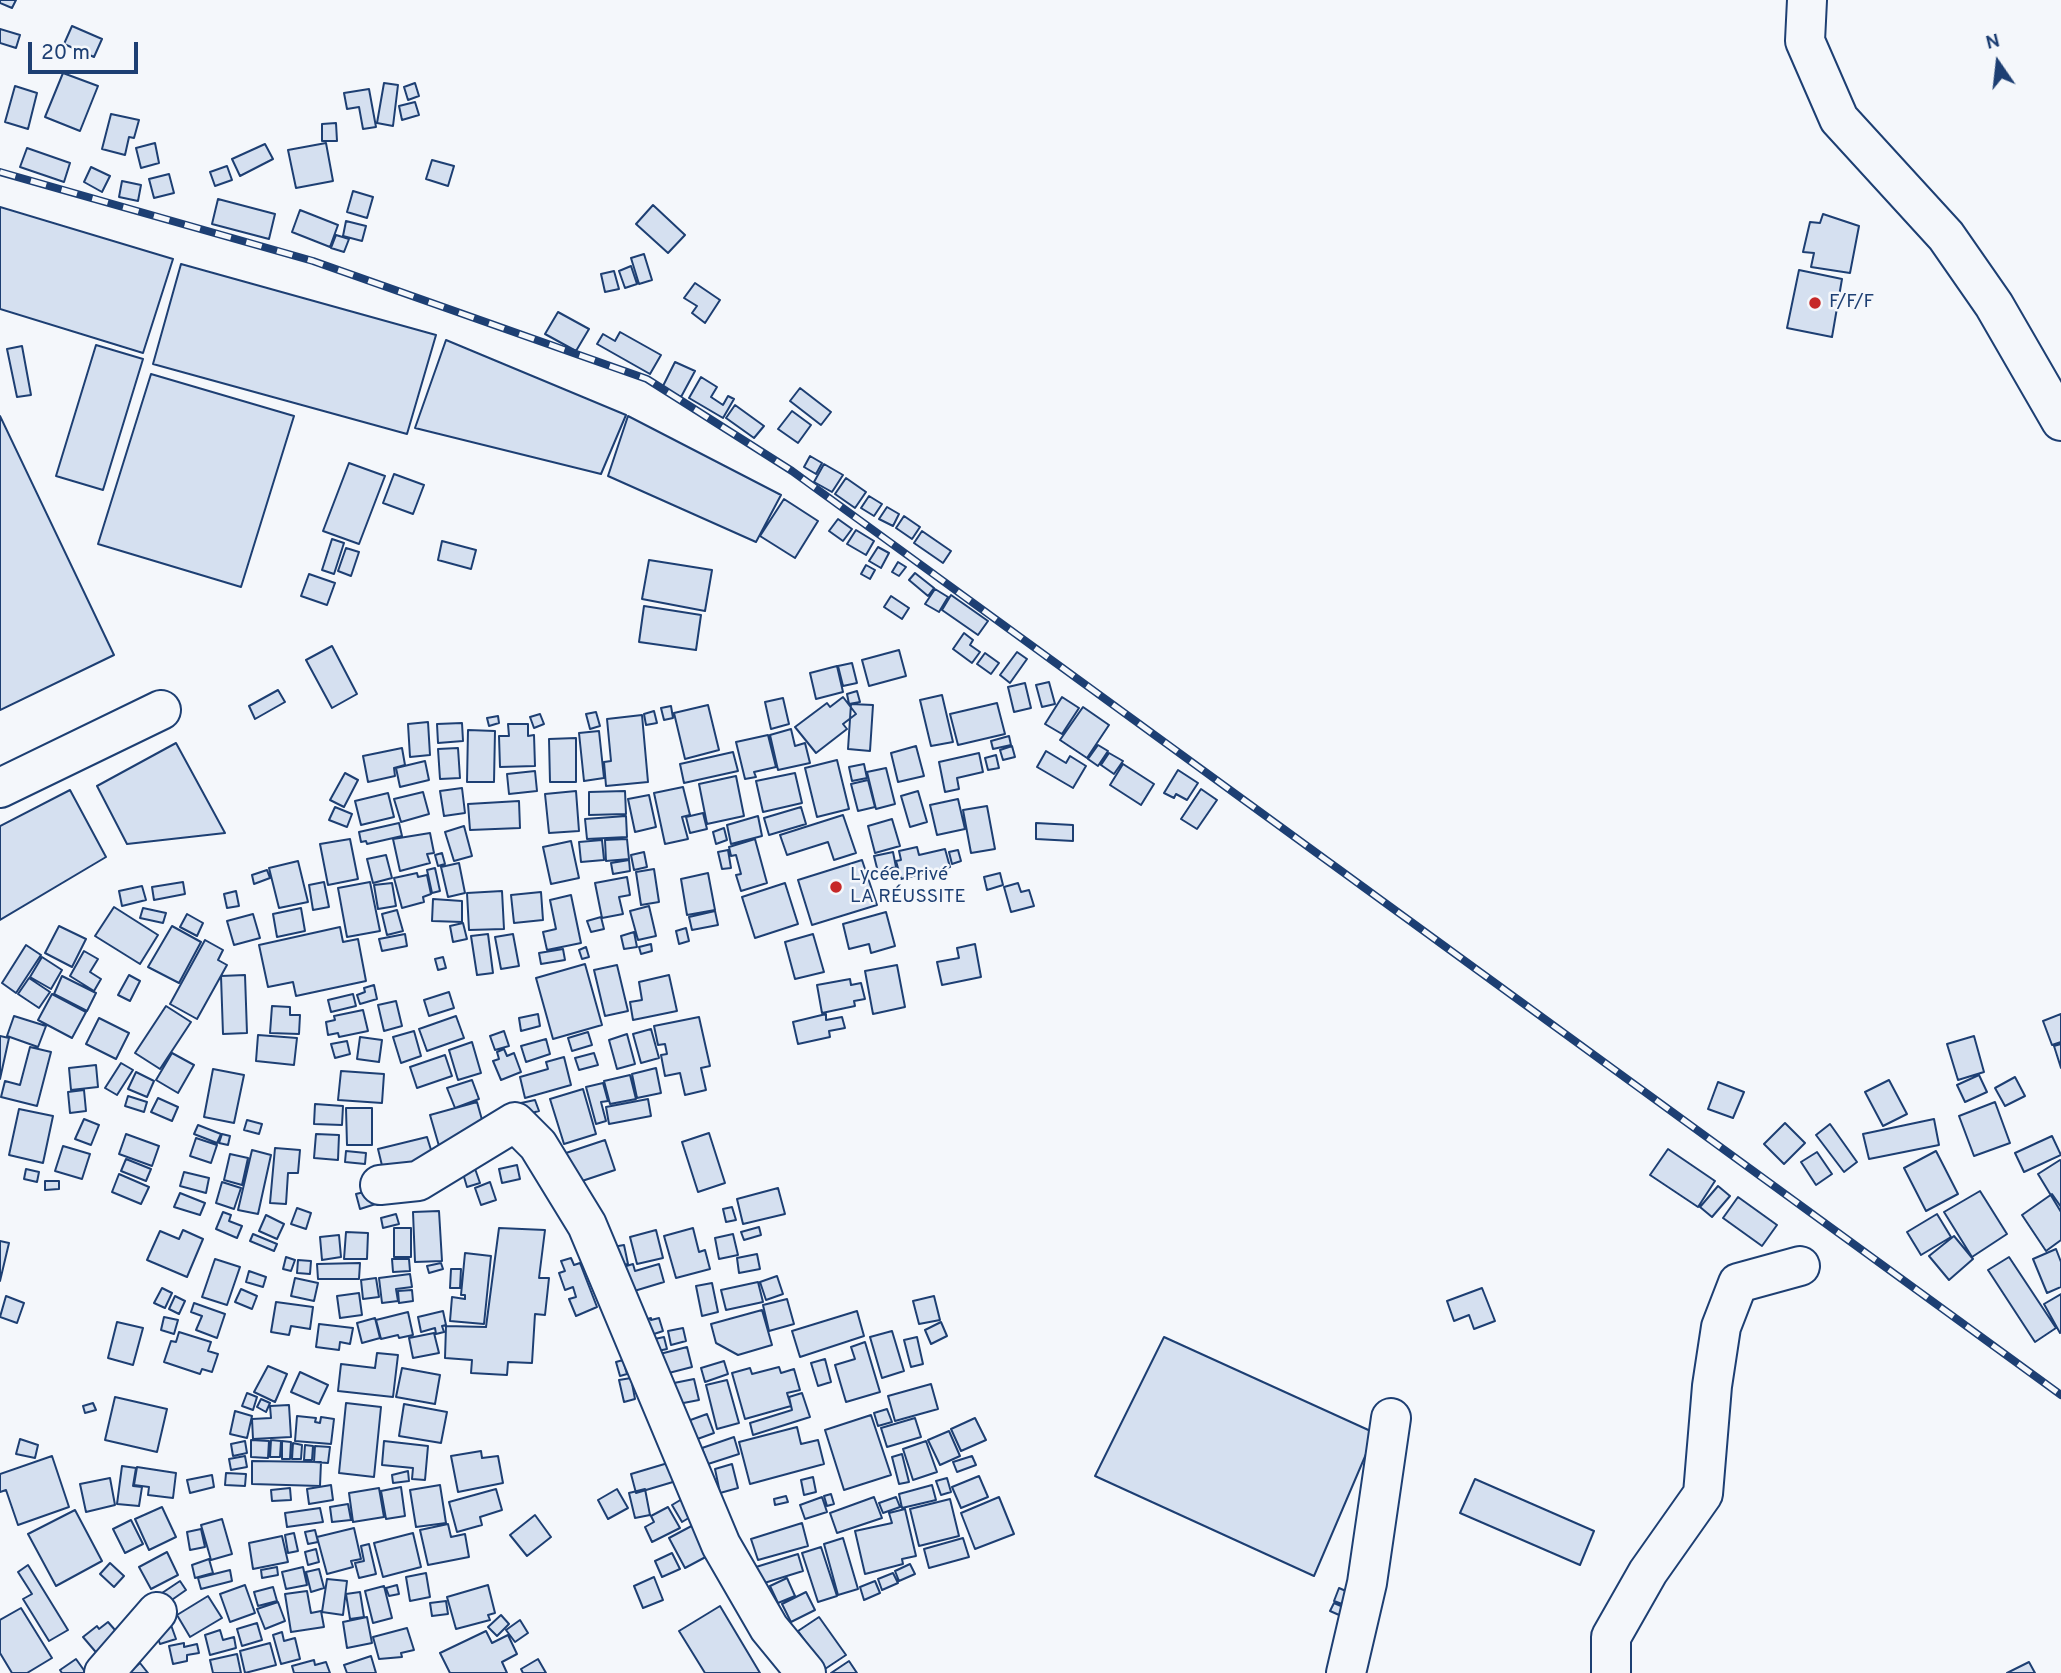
<!DOCTYPE html>
<html>
<head>
<meta charset="utf-8">
<style>
  body { margin:0 }
  #map { position:relative; width:2061px; height:1673px; overflow:hidden; background:#f4f7fb; font-family:Overpass,sans-serif }
  canvas { display:block }
  .north { position:absolute; left:1963px; top:28px; width:70px; height:70px; -webkit-text-stroke:5px #f4f7fb; paint-order:stroke; rotate:346deg; font-size:19px; font-weight:700; line-height:28px; text-align:center; color:#1d3f73 }
  .north::after { content:''; display:block; margin:auto; width:24px; height:32px; background:#1d3f73; clip-path:polygon(50% 0,100% 100%,50% 72%,0 100%) }
  .scale { position:absolute; left:28px; top:42px; width:110px; height:32px; box-sizing:border-box; border:4px solid #1d3f73; border-top:0; padding-left:9px; font-size:21px; line-height:24px; white-space:nowrap; color:#1d3f73; -webkit-text-stroke:5px #f4f7fb; paint-order:stroke }
</style>
</head>
<body>
<div id="map">
<canvas width="2061" height="1673"></canvas>
<div class="north">N</div>
<div class="scale">20 m</div>
</div>
<script>
const g = document.querySelector('canvas').getContext('2d');
g.lineJoin = 'round';
function fillPath(path, color) { g.fillStyle = color; g.fill(path, 'evenodd'); }
function strokePath(path, color, width, dash) { g.strokeStyle = color; g.lineWidth = width; g.lineCap = dash ? 'butt' : 'round'; g.setLineDash(dash || []); g.stroke(path); }
function drawText(font, color, halo, rows, align = 'center') {
  g.font = font + ' Overpass,sans-serif'; g.lineWidth = 5; g.setLineDash([]); g.textBaseline = 'middle'; g.strokeStyle = halo; g.fillStyle = color; for (const [text, x, y, turn = 0] of rows) {
    g.save(); g.translate(x, y); g.rotate((+turn || 0) * Math.PI / 180); g.textAlign = isNaN(turn) ? turn : align; if (halo) g.strokeText(text, 0, 0); g.fillText(text, 0, 0); g.restore();
  }
}
const building = new Path2D(`
  M 0,0 L 16,0 L 12,8 L 0,3 Z
  M 72,26 L 102,39 L 94,57 L 64,44 Z
  M 0,29 L 20,35 L 16,48 L 0,43 Z
  M 63,73 L 98,86 L 80,131 L 45,117 Z
  M 384,83 L 398,85 L 393,126 L 377,123 Z
  M 415,83 L 419,96 L 408,100 L 404,87 Z
  M 15,86 L 37,93 L 28,129 L 5,122 Z
  M 369,89 L 376,127 L 363,129 L 359,107 L 347,109 L 344,93 Z
  M 415,102 L 419,115 L 402,120 L 399,106 Z
  M 111,114 L 139,120 L 134,138 L 129,137 L 125,155 L 102,149 Z
  M 336,123 L 337,141 L 322,141 L 322,124 Z
  M 155,143 L 159,163 L 141,168 L 136,148 Z
  M 326,143 L 333,181 L 296,188 L 288,150 Z
  M 265,144 L 273,159 L 240,176 L 232,159 Z
  M 27,148 L 70,163 L 64,182 L 20,167 Z
  M 432,160 L 454,166 L 448,186 L 426,179 Z
  M 227,166 L 232,180 L 215,186 L 210,172 Z
  M 91,167 L 110,176 L 102,192 L 84,182 Z
  M 169,174 L 174,193 L 154,198 L 149,179 Z
  M 122,181 L 141,185 L 138,201 L 119,197 Z
  M 353,191 L 373,197 L 367,218 L 347,212 Z
  M 218,199 L 275,214 L 269,239 L 212,224 Z
  M 653,205 L 685,235 L 668,253 L 636,224 Z
  M 0,207 L 173,259 L 143,353 L 0,309 Z
  M 300,210 L 338,225 L 330,247 L 292,232 Z
  M 1823,214 L 1859,226 L 1850,273 L 1811,267 L 1814,253 L 1803,252 L 1810,222 L 1820,223 Z
  M 346,221 L 366,226 L 362,241 L 343,236 Z
  M 336,235 L 349,239 L 344,252 L 331,248 Z
  M 644,254 L 652,280 L 639,284 L 631,258 Z
  M 181,264 L 436,335 L 407,434 L 153,364 Z
  M 631,266 L 637,284 L 625,288 L 619,271 Z
  M 1799,270 L 1842,279 L 1832,337 L 1787,328 Z
  M 614,271 L 619,289 L 605,292 L 601,274 Z
  M 695,283 L 720,300 L 705,323 L 692,313 L 697,306 L 684,298 Z
  M 558,312 L 589,329 L 576,351 L 545,334 Z
  M 620,332 L 661,355 L 650,374 L 597,344 L 603,334 L 615,341 Z
  M 446,340 L 626,415 L 601,474 L 415,428 Z
  M 96,345 L 143,359 L 103,490 L 56,476 Z
  M 22,346 L 31,395 L 17,397 L 7,349 Z
  M 675,362 L 695,371 L 681,397 L 662,388 Z
  M 151,374 L 294,416 L 241,587 L 98,544 Z
  M 701,377 L 717,387 L 711,397 L 723,405 L 728,396 L 734,399 L 723,418 L 689,398 Z
  M 800,388 L 831,412 L 821,425 L 790,401 Z
  M 735,405 L 764,426 L 754,438 L 726,418 Z
  M 792,411 L 811,425 L 798,443 L 778,429 Z
  M 0,416 L 114,655 L 0,710 Z
  M 628,416 L 781,495 L 756,542 L 608,476 Z
  M 810,456 L 822,463 L 816,474 L 804,467 Z
  M 349,463 L 385,476 L 359,544 L 323,531 Z
  M 824,464 L 843,475 L 832,492 L 814,482 Z
  M 394,474 L 424,485 L 413,514 L 383,503 Z
  M 846,478 L 866,492 L 855,508 L 835,494 Z
  M 869,496 L 882,504 L 874,516 L 861,508 Z
  M 784,499 L 818,521 L 795,558 L 760,536 Z
  M 887,507 L 899,514 L 893,526 L 879,519 Z
  M 904,516 L 920,527 L 912,539 L 896,528 Z
  M 838,519 L 852,529 L 843,541 L 829,531 Z
  M 856,530 L 874,541 L 866,555 L 847,544 Z
  M 922,531 L 951,551 L 943,563 L 914,543 Z
  M 332,539 L 344,543 L 334,574 L 322,570 Z
  M 442,541 L 476,550 L 471,569 L 438,560 Z
  M 878,547 L 889,553 L 881,568 L 869,561 Z
  M 346,548 L 359,552 L 351,576 L 338,571 Z
  M 649,560 L 712,570 L 705,611 L 642,599 Z
  M 898,562 L 906,567 L 899,576 L 892,572 Z
  M 866,565 L 875,570 L 870,579 L 861,574 Z
  M 915,573 L 934,588 L 928,596 L 909,580 Z
  M 309,574 L 335,583 L 327,605 L 301,596 Z
  M 935,589 L 948,597 L 939,612 L 925,604 Z
  M 951,595 L 988,621 L 978,635 L 942,610 Z
  M 891,596 L 909,608 L 902,619 L 884,607 Z
  M 644,606 L 701,615 L 696,650 L 639,642 Z
  M 964,633 L 973,640 L 970,645 L 980,652 L 972,663 L 953,649 Z
  M 332,646 L 357,694 L 332,708 L 306,660 Z
  M 899,650 L 906,676 L 869,686 L 862,660 Z
  M 1017,652 L 1027,659 L 1010,683 L 1000,675 Z
  M 985,653 L 999,663 L 991,674 L 977,664 Z
  M 852,663 L 857,683 L 843,686 L 838,666 Z
  M 837,666 L 843,692 L 816,699 L 810,673 Z
  M 1049,682 L 1055,704 L 1042,707 L 1036,685 Z
  M 1025,683 L 1031,708 L 1014,712 L 1008,687 Z
  M 278,690 L 285,702 L 255,719 L 249,706 Z
  M 857,691 L 860,702 L 849,704 L 847,694 Z
  M 942,695 L 953,742 L 931,746 L 920,700 Z
  M 843,697 L 856,714 L 843,724 L 847,729 L 816,753 L 795,727 L 827,703 L 830,707 Z
  M 1062,697 L 1079,708 L 1062,734 L 1045,724 Z
  M 783,698 L 789,724 L 771,729 L 765,702 Z
  M 997,703 L 1005,734 L 958,745 L 950,714 Z
  M 851,704 L 873,705 L 870,751 L 848,749 Z
  M 708,705 L 719,750 L 685,759 L 674,713 Z
  M 671,706 L 673,718 L 664,720 L 661,708 Z
  M 1083,707 L 1109,725 L 1087,758 L 1060,740 Z
  M 654,711 L 657,723 L 646,725 L 644,714 Z
  M 596,712 L 600,726 L 590,729 L 586,714 Z
  M 540,714 L 544,724 L 534,728 L 530,717 Z
  M 642,715 L 648,782 L 606,786 L 604,762 L 611,761 L 607,719 Z
  M 498,716 L 499,723 L 489,726 L 487,718 Z
  M 428,722 L 430,755 L 410,757 L 408,724 Z
  M 462,723 L 463,741 L 438,743 L 437,724 Z
  M 508,724 L 528,724 L 528,736 L 534,735 L 535,766 L 500,767 L 499,736 L 509,736 Z
  M 791,729 L 795,746 L 805,743 L 810,763 L 778,770 L 770,735 Z
  M 468,730 L 495,731 L 494,782 L 467,782 Z
  M 599,731 L 604,778 L 584,781 L 579,733 Z
  M 768,735 L 776,767 L 754,772 L 756,777 L 745,779 L 736,742 Z
  M 1009,736 L 1011,745 L 993,749 L 991,741 Z
  M 576,738 L 576,782 L 550,782 L 549,739 Z
  M 176,743 L 225,833 L 127,844 L 97,786 Z
  M 1098,745 L 1108,751 L 1098,766 L 1088,759 Z
  M 916,746 L 924,776 L 898,782 L 891,753 Z
  M 1012,746 L 1015,757 L 1003,760 L 1000,750 Z
  M 402,748 L 405,765 L 394,768 L 395,776 L 368,782 L 363,756 Z
  M 458,748 L 460,778 L 440,779 L 438,749 Z
  M 1046,751 L 1066,763 L 1070,756 L 1086,766 L 1073,788 L 1037,767 Z
  M 733,752 L 738,771 L 684,783 L 680,764 Z
  M 979,753 L 983,772 L 957,778 L 959,789 L 945,792 L 939,762 Z
  M 1109,753 L 1123,761 L 1114,774 L 1101,765 Z
  M 996,755 L 999,768 L 988,770 L 985,758 Z
  M 837,760 L 849,809 L 817,817 L 805,768 Z
  M 425,761 L 429,780 L 400,787 L 396,768 Z
  M 864,764 L 867,778 L 852,781 L 849,767 Z
  M 1123,764 L 1154,784 L 1141,805 L 1110,785 Z
  M 886,768 L 895,804 L 876,809 L 867,772 Z
  M 1178,770 L 1198,783 L 1187,800 L 1176,794 L 1174,798 L 1164,793 Z
  M 535,771 L 537,791 L 509,794 L 507,774 Z
  M 345,773 L 358,780 L 344,807 L 330,800 Z
  M 795,773 L 802,803 L 763,812 L 756,781 Z
  M 736,776 L 744,816 L 707,824 L 699,784 Z
  M 868,780 L 875,807 L 858,811 L 851,784 Z
  M 683,787 L 690,815 L 682,817 L 688,839 L 665,844 L 654,793 Z
  M 462,788 L 465,813 L 444,816 L 440,791 Z
  M 1201,789 L 1217,800 L 1197,829 L 1181,819 Z
  M 70,790 L 106,857 L 0,920 L 0,826 Z
  M 576,791 L 579,831 L 549,833 L 545,794 Z
  M 625,791 L 626,814 L 589,815 L 589,792 Z
  M 918,791 L 927,822 L 910,827 L 901,796 Z
  M 423,792 L 429,814 L 401,822 L 394,799 Z
  M 388,793 L 394,817 L 361,825 L 355,801 Z
  M 649,795 L 656,827 L 635,832 L 628,799 Z
  M 958,799 L 965,829 L 937,835 L 930,805 Z
  M 519,801 L 520,828 L 470,830 L 468,804 Z
  M 987,806 L 995,849 L 971,853 L 963,810 Z
  M 335,807 L 352,814 L 347,827 L 329,820 Z
  M 801,807 L 806,824 L 769,835 L 764,818 Z
  M 703,813 L 707,829 L 690,833 L 686,817 Z
  M 843,815 L 856,853 L 834,860 L 828,842 L 787,855 L 780,835 Z
  M 626,816 L 627,837 L 587,839 L 585,819 Z
  M 758,816 L 762,836 L 731,844 L 727,825 Z
  M 892,819 L 900,846 L 875,853 L 868,826 Z
  M 399,823 L 402,836 L 367,844 L 366,841 L 361,842 L 359,832 Z
  M 1036,823 L 1073,825 L 1073,841 L 1036,839 Z
  M 464,826 L 472,856 L 454,861 L 445,832 Z
  M 724,828 L 727,840 L 716,844 L 713,832 Z
  M 430,833 L 434,853 L 427,854 L 430,863 L 400,871 L 393,839 Z
  M 350,839 L 358,879 L 328,885 L 320,844 Z
  M 627,839 L 629,859 L 606,861 L 605,840 Z
  M 755,839 L 767,883 L 741,891 L 736,875 L 741,874 L 736,855 L 731,856 L 729,847 Z
  M 602,840 L 604,860 L 581,862 L 579,842 Z
  M 571,841 L 579,878 L 551,884 L 543,847 Z
  M 917,847 L 919,855 L 945,849 L 950,867 L 901,879 L 896,861 L 901,860 L 899,851 Z
  M 728,850 L 731,868 L 722,869 L 718,852 Z
  M 958,850 L 961,861 L 952,864 L 949,852 Z
  M 644,852 L 647,867 L 634,870 L 631,855 Z
  M 893,852 L 896,867 L 878,872 L 874,856 Z
  M 442,853 L 445,864 L 438,866 L 435,855 Z
  M 386,855 L 392,878 L 373,883 L 367,859 Z
  M 629,860 L 630,871 L 613,874 L 611,863 Z
  M 862,860 L 877,905 L 812,925 L 798,880 Z
  M 298,861 L 308,902 L 279,908 L 269,868 Z
  M 459,863 L 465,893 L 448,897 L 441,867 Z
  M 435,868 L 440,891 L 432,893 L 427,870 Z
  M 654,869 L 659,902 L 641,905 L 636,872 Z
  M 267,870 L 270,878 L 254,884 L 252,875 Z
  M 417,873 L 418,877 L 427,875 L 431,894 L 423,897 L 424,902 L 402,908 L 394,878 Z
  M 708,873 L 715,910 L 687,915 L 681,879 Z
  M 1000,873 L 1003,885 L 987,890 L 984,877 Z
  M 627,877 L 630,895 L 619,897 L 623,914 L 602,918 L 595,883 Z
  M 183,882 L 185,894 L 154,900 L 152,887 Z
  M 324,882 L 329,907 L 313,910 L 309,885 Z
  M 370,882 L 380,931 L 347,937 L 338,888 Z
  M 392,883 L 396,906 L 378,909 L 374,885 Z
  M 785,883 L 798,924 L 755,938 L 742,897 Z
  M 1018,883 L 1021,892 L 1029,890 L 1034,906 L 1011,912 L 1004,887 Z
  M 142,886 L 146,900 L 122,906 L 119,891 Z
  M 236,891 L 239,906 L 227,908 L 224,894 Z
  M 502,891 L 504,929 L 469,930 L 467,893 Z
  M 541,892 L 543,920 L 514,923 L 511,895 Z
  M 571,895 L 581,943 L 547,950 L 543,932 L 556,929 L 550,900 Z
  M 433,899 L 462,901 L 462,922 L 432,921 Z
  M 649,906 L 656,936 L 638,940 L 630,911 Z
  M 114,907 L 158,935 L 140,964 L 95,936 Z
  M 143,908 L 166,913 L 163,923 L 140,918 Z
  M 301,908 L 305,931 L 277,937 L 273,914 Z
  M 397,910 L 403,931 L 387,935 L 382,914 Z
  M 715,911 L 718,925 L 692,930 L 689,917 Z
  M 886,912 L 895,946 L 871,953 L 869,944 L 849,949 L 843,924 Z
  M 187,914 L 203,923 L 197,936 L 180,927 Z
  M 253,914 L 260,938 L 234,945 L 227,921 Z
  M 601,917 L 604,929 L 591,932 L 587,921 Z
  M 463,923 L 467,939 L 453,942 L 450,926 Z
  M 59,926 L 86,939 L 72,967 L 45,953 Z
  M 172,926 L 201,942 L 179,983 L 148,967 Z
  M 340,927 L 343,942 L 358,939 L 366,981 L 296,996 L 293,982 L 268,987 L 259,945 Z
  M 686,928 L 689,941 L 679,944 L 676,931 Z
  M 634,932 L 637,947 L 624,949 L 621,936 Z
  M 405,934 L 407,946 L 382,951 L 379,939 Z
  M 488,934 L 493,973 L 477,975 L 471,936 Z
  M 513,934 L 519,966 L 501,969 L 495,937 Z
  M 813,934 L 824,972 L 795,979 L 785,942 Z
  M 205,940 L 223,950 L 218,960 L 227,965 L 197,1019 L 170,1004 Z
  M 651,944 L 652,951 L 641,954 L 639,947 Z
  M 975,944 L 981,977 L 942,985 L 937,962 L 959,958 L 957,948 Z
  M 26,945 L 41,955 L 16,993 L 2,983 Z
  M 586,947 L 589,957 L 582,959 L 579,950 Z
  M 563,949 L 565,960 L 541,964 L 539,953 Z
  M 84,951 L 98,959 L 90,972 L 101,979 L 94,991 L 70,976 Z
  M 42,957 L 62,970 L 51,989 L 30,977 Z
  M 443,957 L 446,968 L 438,970 L 435,959 Z
  M 585,964 L 602,1025 L 553,1039 L 536,978 Z
  M 617,965 L 628,1011 L 605,1016 L 594,970 Z
  M 897,965 L 905,1007 L 873,1014 L 865,971 Z
  M 129,975 L 140,981 L 130,1001 L 118,995 Z
  M 245,975 L 247,1033 L 223,1034 L 221,976 Z
  M 669,975 L 677,1011 L 633,1020 L 630,1002 L 642,1000 L 639,982 Z
  M 62,976 L 96,993 L 87,1011 L 54,994 Z
  M 29,978 L 50,992 L 39,1008 L 18,994 Z
  M 850,979 L 851,985 L 861,983 L 865,999 L 854,1001 L 855,1006 L 822,1013 L 817,985 Z
  M 374,985 L 377,999 L 360,1004 L 357,995 L 365,992 L 364,988 Z
  M 449,992 L 454,1008 L 429,1016 L 424,1000 Z
  M 52,994 L 86,1012 L 72,1038 L 38,1020 Z
  M 353,994 L 356,1006 L 331,1012 L 328,1000 Z
  M 396,1001 L 402,1026 L 384,1031 L 378,1005 Z
  M 166,1006 L 191,1022 L 160,1069 L 135,1053 Z
  M 272,1006 L 290,1007 L 290,1015 L 300,1015 L 299,1034 L 270,1033 Z
  M 363,1010 L 368,1031 L 339,1037 L 338,1033 L 328,1035 L 326,1022 L 335,1020 L 334,1016 Z
  M 538,1014 L 540,1026 L 521,1031 L 519,1018 Z
  M 826,1014 L 826,1020 L 842,1017 L 845,1028 L 829,1031 L 830,1037 L 798,1044 L 793,1022 Z
  M 2061,1014 L 2061,1042 L 2052,1045 L 2043,1021 Z
  M 14,1016 L 46,1026 L 38,1047 L 7,1036 Z
  M 456,1016 L 464,1038 L 427,1051 L 419,1029 Z
  M 699,1017 L 710,1066 L 701,1068 L 706,1090 L 685,1095 L 680,1073 L 665,1076 L 661,1055 L 667,1054 L 665,1044 L 658,1045 L 654,1026 Z
  M 99,1018 L 129,1033 L 116,1059 L 86,1044 Z
  M 651,1029 L 659,1058 L 641,1063 L 633,1034 Z
  M 414,1031 L 421,1056 L 401,1063 L 393,1037 Z
  M 504,1031 L 509,1046 L 495,1050 L 490,1036 Z
  M 588,1032 L 592,1045 L 572,1051 L 568,1038 Z
  M 627,1034 L 635,1064 L 617,1069 L 609,1040 Z
  M 258,1035 L 297,1038 L 294,1065 L 256,1061 Z
  M 0,1036 L 9,1038 L 0,1079 Z
  M 1974,1036 L 1984,1072 L 1958,1080 L 1947,1044 Z
  M 360,1037 L 382,1040 L 379,1062 L 357,1059 Z
  M 546,1039 L 550,1054 L 526,1062 L 521,1046 Z
  M 347,1041 L 350,1054 L 335,1058 L 331,1044 Z
  M 472,1042 L 481,1073 L 458,1080 L 449,1050 Z
  M 2061,1044 L 2061,1068 L 2054,1046 Z
  M 30,1047 L 51,1052 L 37,1106 L 1,1097 L 5,1081 L 20,1085 Z
  M 504,1049 L 507,1056 L 514,1053 L 521,1072 L 501,1080 L 493,1061 L 499,1059 L 497,1052 Z
  M 172,1053 L 194,1065 L 178,1093 L 156,1080 Z
  M 594,1053 L 598,1065 L 579,1070 L 575,1058 Z
  M 445,1055 L 452,1076 L 417,1088 L 410,1067 Z
  M 564,1057 L 571,1085 L 525,1098 L 520,1077 L 548,1069 L 546,1062 Z
  M 121,1063 L 133,1070 L 117,1095 L 105,1088 Z
  M 96,1065 L 98,1087 L 71,1090 L 69,1068 Z
  M 656,1068 L 661,1093 L 637,1098 L 632,1074 Z
  M 213,1069 L 244,1075 L 234,1123 L 204,1117 Z
  M 341,1071 L 384,1074 L 382,1103 L 338,1100 Z
  M 136,1072 L 154,1081 L 147,1097 L 128,1089 Z
  M 630,1075 L 636,1099 L 610,1104 L 604,1081 Z
  M 1979,1075 L 1987,1092 L 1965,1102 L 1957,1085 Z
  M 2015,1077 L 2025,1096 L 2005,1106 L 1995,1088 Z
  M 472,1080 L 479,1099 L 455,1108 L 447,1088 Z
  M 1889,1080 L 1907,1114 L 1883,1126 L 1865,1092 Z
  M 1718,1082 L 1744,1092 L 1733,1118 L 1708,1109 Z
  M 603,1083 L 608,1101 L 601,1102 L 606,1121 L 596,1124 L 586,1087 Z
  M 583,1089 L 596,1134 L 564,1144 L 550,1099 Z
  M 84,1090 L 86,1111 L 70,1113 L 68,1092 Z
  M 128,1096 L 147,1102 L 144,1112 L 125,1106 Z
  M 158,1098 L 178,1107 L 172,1121 L 151,1112 Z
  M 648,1099 L 651,1116 L 609,1124 L 606,1107 Z
  M 535,1100 L 539,1111 L 524,1115 L 521,1103 Z
  M 477,1102 L 486,1134 L 439,1146 L 430,1115 Z
  M 1995,1102 L 2010,1143 L 1974,1156 L 1959,1116 Z
  M 315,1104 L 343,1106 L 342,1125 L 314,1124 Z
  M 346,1108 L 372,1108 L 372,1145 L 347,1145 Z
  M 19,1109 L 53,1116 L 43,1163 L 9,1155 Z
  M 84,1119 L 99,1125 L 91,1145 L 75,1139 Z
  M 1934,1119 L 1939,1145 L 1869,1159 L 1863,1134 Z
  M 247,1120 L 262,1124 L 259,1134 L 244,1130 Z
  M 1785,1123 L 1805,1143 L 1784,1164 L 1764,1144 Z
  M 1830,1124 L 1857,1162 L 1844,1172 L 1816,1135 Z
  M 198,1125 L 221,1134 L 217,1143 L 194,1134 Z
  M 709,1133 L 725,1183 L 698,1192 L 682,1142 Z
  M 126,1134 L 159,1146 L 152,1166 L 119,1154 Z
  M 222,1134 L 230,1136 L 228,1145 L 219,1143 Z
  M 316,1134 L 339,1135 L 338,1160 L 314,1158 Z
  M 2052,1136 L 2061,1155 L 2024,1172 L 2015,1153 Z
  M 427,1137 L 432,1153 L 386,1182 L 378,1149 Z
  M 196,1138 L 217,1145 L 211,1163 L 190,1156 Z
  M 605,1140 L 615,1170 L 573,1184 L 563,1154 Z
  M 63,1146 L 90,1154 L 82,1179 L 55,1171 Z
  M 275,1148 L 300,1150 L 298,1173 L 288,1173 L 286,1204 L 270,1203 Z
  M 1668,1149 L 1715,1181 L 1698,1207 L 1650,1175 Z
  M 252,1150 L 271,1155 L 258,1214 L 238,1210 Z
  M 346,1151 L 366,1153 L 365,1164 L 345,1162 Z
  M 1936,1151 L 1958,1194 L 1926,1211 L 1904,1168 Z
  M 1817,1152 L 1832,1174 L 1816,1185 L 1801,1162 Z
  M 230,1154 L 248,1158 L 242,1185 L 224,1180 Z
  M 126,1159 L 151,1169 L 146,1181 L 121,1171 Z
  M 2060,1160 L 2061,1161 L 2061,1212 L 2038,1174 Z
  M 473,1163 L 480,1183 L 467,1187 L 461,1167 Z
  M 517,1165 L 520,1179 L 502,1183 L 499,1169 Z
  M 26,1169 L 39,1172 L 37,1182 L 24,1179 Z
  M 184,1172 L 209,1178 L 206,1193 L 180,1186 Z
  M 119,1174 L 149,1187 L 141,1204 L 112,1192 Z
  M 45,1181 L 59,1181 L 59,1189 L 45,1190 Z
  M 222,1182 L 241,1188 L 234,1209 L 216,1203 Z
  M 490,1182 L 496,1200 L 481,1205 L 475,1188 Z
  M 389,1186 L 382,1202 L 360,1209 L 356,1194 Z
  M 1718,1186 L 1730,1196 L 1712,1217 L 1700,1207 Z
  M 778,1188 L 785,1214 L 743,1224 L 737,1199 Z
  M 1980,1191 L 2007,1234 L 1972,1257 L 1944,1212 Z
  M 180,1193 L 205,1203 L 200,1215 L 174,1207 Z
  M 2052,1194 L 2061,1207 L 2061,1240 L 2046,1251 L 2022,1215 Z
  M 1738,1197 L 1777,1225 L 1762,1246 L 1723,1218 Z
  M 732,1207 L 736,1220 L 726,1222 L 723,1209 Z
  M 297,1208 L 311,1213 L 306,1229 L 291,1224 Z
  M 439,1211 L 442,1261 L 415,1262 L 413,1212 Z
  M 223,1212 L 231,1215 L 229,1221 L 242,1226 L 237,1238 L 216,1229 Z
  M 396,1214 L 399,1224 L 383,1228 L 381,1218 Z
  M 1937,1214 L 1951,1237 L 1921,1255 L 1907,1232 Z
  M 266,1215 L 284,1224 L 277,1239 L 259,1231 Z
  M 759,1227 L 761,1235 L 744,1240 L 741,1232 Z
  M 394,1228 L 411,1228 L 411,1257 L 394,1257 Z
  M 499,1228 L 545,1230 L 539,1278 L 549,1278 L 545,1315 L 535,1314 L 532,1363 L 508,1362 L 507,1375 L 471,1373 L 472,1360 L 445,1358 L 446,1326 L 486,1327 Z
  M 693,1228 L 699,1252 L 705,1250 L 710,1269 L 676,1278 L 664,1236 Z
  M 183,1230 L 203,1239 L 187,1277 L 147,1260 L 160,1231 L 179,1239 Z
  M 656,1230 L 663,1258 L 637,1264 L 630,1237 Z
  M 346,1232 L 368,1233 L 367,1259 L 344,1259 Z
  M 253,1234 L 277,1244 L 274,1251 L 250,1241 Z
  M 733,1234 L 738,1255 L 719,1259 L 715,1238 Z
  M 339,1235 L 341,1257 L 322,1260 L 320,1237 Z
  M 1954,1236 L 1973,1259 L 1949,1280 L 1929,1256 Z
  M 0,1241 L 9,1243 L 0,1281 Z
  M 624,1245 L 628,1264 L 610,1268 L 607,1248 Z
  M 2056,1249 L 2061,1262 L 2061,1287 L 2047,1293 L 2033,1259 Z
  M 465,1253 L 491,1256 L 484,1324 L 450,1321 L 452,1297 L 465,1299 L 465,1295 L 461,1295 Z
  M 757,1254 L 760,1269 L 739,1273 L 737,1258 Z
  M 286,1257 L 295,1260 L 291,1271 L 283,1269 Z
  M 2009,1257 L 2056,1328 L 2035,1342 L 1988,1270 Z
  M 571,1258 L 574,1265 L 580,1263 L 597,1307 L 576,1316 L 569,1299 L 576,1297 L 573,1287 L 565,1290 L 559,1273 L 565,1271 L 561,1261 Z
  M 215,1259 L 240,1267 L 227,1305 L 202,1297 Z
  M 392,1259 L 409,1259 L 410,1271 L 393,1272 Z
  M 298,1260 L 311,1261 L 310,1274 L 297,1273 Z
  M 360,1263 L 359,1279 L 318,1279 L 317,1264 Z
  M 441,1263 L 443,1269 L 429,1273 L 427,1266 Z
  M 633,1264 L 635,1271 L 659,1264 L 664,1282 L 621,1295 L 613,1270 Z
  M 451,1269 L 461,1269 L 460,1288 L 450,1288 Z
  M 249,1271 L 266,1277 L 263,1287 L 246,1282 Z
  M 410,1274 L 412,1287 L 396,1289 L 398,1301 L 382,1303 L 379,1278 Z
  M 777,1276 L 783,1294 L 766,1300 L 760,1282 Z
  M 295,1278 L 318,1283 L 314,1301 L 291,1296 Z
  M 376,1278 L 379,1297 L 363,1299 L 361,1280 Z
  M 758,1282 L 763,1302 L 726,1310 L 721,1290 Z
  M 712,1283 L 718,1312 L 702,1316 L 696,1286 Z
  M 162,1288 L 172,1293 L 165,1308 L 154,1303 Z
  M 1482,1288 L 1495,1321 L 1474,1329 L 1469,1315 L 1454,1321 L 1447,1301 Z
  M 241,1289 L 257,1296 L 252,1309 L 235,1302 Z
  M 412,1290 L 413,1301 L 399,1303 L 398,1291 Z
  M 359,1293 L 362,1315 L 340,1318 L 337,1296 Z
  M 2061,1294 L 2061,1332 L 2060,1333 L 2044,1304 Z
  M 6,1296 L 24,1303 L 17,1323 L 0,1317 Z
  M 175,1296 L 185,1301 L 179,1314 L 169,1309 Z
  M 934,1296 L 940,1320 L 919,1324 L 913,1301 Z
  M 787,1299 L 794,1324 L 769,1331 L 763,1305 Z
  M 276,1302 L 313,1307 L 310,1329 L 291,1326 L 289,1335 L 271,1332 Z
  M 194,1303 L 225,1314 L 217,1338 L 196,1330 L 202,1316 L 191,1312 Z
  M 762,1310 L 772,1345 L 738,1355 L 716,1343 L 711,1324 Z
  M 443,1311 L 446,1325 L 442,1326 L 444,1332 L 436,1334 L 435,1328 L 421,1332 L 418,1317 Z
  M 857,1311 L 864,1336 L 800,1357 L 792,1331 Z
  M 408,1312 L 413,1335 L 399,1338 L 398,1335 L 381,1339 L 376,1320 Z
  M 164,1317 L 178,1320 L 174,1334 L 161,1330 Z
  M 375,1318 L 380,1338 L 362,1343 L 357,1323 Z
  M 651,1318 L 651,1320 L 659,1318 L 663,1331 L 642,1338 L 638,1322 Z
  M 117,1322 L 143,1328 L 133,1365 L 108,1358 Z
  M 941,1322 L 947,1336 L 931,1344 L 925,1330 Z
  M 319,1324 L 353,1328 L 350,1344 L 340,1342 L 339,1350 L 316,1347 Z
  M 683,1328 L 686,1341 L 671,1345 L 668,1331 Z
  M 892,1331 L 904,1371 L 882,1378 L 870,1337 Z
  M 179,1332 L 211,1342 L 208,1351 L 218,1354 L 212,1372 L 202,1369 L 200,1374 L 164,1362 L 171,1341 L 176,1342 Z
  M 434,1333 L 439,1353 L 413,1358 L 409,1338 Z
  M 664,1337 L 667,1349 L 653,1352 L 650,1340 Z
  M 917,1337 L 923,1364 L 911,1367 L 904,1340 Z
  M 1164,1337 L 1375,1433 L 1314,1576 L 1095,1476 Z
  M 865,1342 L 880,1392 L 846,1402 L 835,1365 L 855,1359 L 851,1347 Z
  M 687,1347 L 692,1367 L 661,1375 L 656,1355 Z
  M 377,1353 L 398,1355 L 393,1397 L 338,1391 L 341,1364 L 375,1368 Z
  M 825,1359 L 831,1382 L 818,1386 L 811,1363 Z
  M 623,1360 L 627,1374 L 620,1376 L 616,1362 Z
  M 724,1361 L 728,1374 L 705,1382 L 701,1368 Z
  M 268,1366 L 287,1374 L 275,1402 L 254,1392 Z
  M 779,1367 L 781,1373 L 794,1369 L 800,1390 L 787,1393 L 791,1406 L 745,1419 L 732,1373 L 750,1368 L 752,1374 Z
  M 402,1368 L 440,1375 L 435,1404 L 396,1397 Z
  M 300,1372 L 328,1385 L 319,1404 L 291,1392 Z
  M 631,1378 L 635,1399 L 624,1402 L 619,1380 Z
  M 694,1379 L 699,1400 L 673,1405 L 669,1384 Z
  M 727,1380 L 739,1423 L 717,1429 L 706,1385 Z
  M 931,1384 L 938,1409 L 895,1421 L 888,1396 Z
  M 247,1393 L 257,1397 L 253,1410 L 242,1406 Z
  M 802,1393 L 810,1417 L 753,1435 L 750,1423 L 792,1410 L 789,1397 Z
  M 115,1397 L 167,1409 L 157,1452 L 105,1440 Z
  M 261,1399 L 270,1403 L 266,1412 L 257,1407 Z
  M 93,1403 L 96,1410 L 85,1413 L 83,1406 Z
  M 346,1403 L 381,1407 L 374,1477 L 339,1473 Z
  M 404,1404 L 447,1412 L 441,1443 L 399,1436 Z
  M 289,1405 L 291,1437 L 253,1439 L 252,1419 L 271,1418 L 270,1406 Z
  M 887,1409 L 892,1422 L 878,1426 L 874,1413 Z
  M 235,1411 L 252,1416 L 247,1438 L 230,1434 Z
  M 707,1414 L 714,1433 L 692,1441 L 685,1422 Z
  M 871,1415 L 891,1475 L 844,1490 L 825,1430 Z
  M 297,1416 L 316,1418 L 315,1422 L 320,1423 L 321,1417 L 334,1419 L 331,1444 L 295,1441 Z
  M 915,1418 L 921,1437 L 887,1447 L 881,1428 Z
  M 975,1418 L 986,1440 L 961,1451 L 951,1429 Z
  M 797,1427 L 801,1444 L 818,1440 L 824,1464 L 750,1484 L 739,1442 Z
  M 949,1431 L 960,1456 L 940,1465 L 928,1440 Z
  M 734,1437 L 739,1454 L 708,1464 L 702,1448 Z
  M 20,1439 L 38,1445 L 35,1458 L 16,1454 Z
  M 251,1440 L 269,1441 L 268,1458 L 251,1457 Z
  M 271,1440 L 281,1441 L 280,1457 L 270,1457 Z
  M 245,1441 L 247,1453 L 233,1456 L 231,1444 Z
  M 282,1441 L 291,1442 L 290,1459 L 282,1459 Z
  M 384,1441 L 428,1446 L 425,1480 L 412,1479 L 413,1468 L 382,1465 Z
  M 926,1441 L 937,1472 L 913,1480 L 903,1449 Z
  M 293,1443 L 302,1445 L 301,1459 L 292,1459 Z
  M 305,1445 L 313,1446 L 312,1460 L 304,1460 Z
  M 315,1446 L 330,1447 L 328,1463 L 314,1462 Z
  M 481,1451 L 482,1458 L 498,1456 L 503,1483 L 458,1492 L 451,1456 Z
  M 902,1454 L 909,1482 L 899,1484 L 892,1457 Z
  M 52,1456 L 69,1507 L 18,1525 L 6,1490 L 0,1492 L 0,1474 Z
  M 245,1456 L 247,1467 L 231,1470 L 229,1459 Z
  M 972,1456 L 976,1465 L 957,1472 L 953,1462 Z
  M 678,1460 L 683,1479 L 636,1493 L 631,1474 Z
  M 252,1461 L 321,1462 L 320,1486 L 252,1484 Z
  M 732,1464 L 738,1488 L 720,1493 L 715,1469 Z
  M 122,1466 L 136,1468 L 133,1486 L 142,1487 L 139,1506 L 117,1504 Z
  M 137,1467 L 176,1473 L 173,1498 L 148,1495 L 149,1487 L 134,1485 Z
  M 408,1471 L 409,1481 L 393,1483 L 392,1475 Z
  M 226,1473 L 246,1474 L 245,1486 L 225,1485 Z
  M 212,1475 L 214,1487 L 190,1493 L 187,1480 Z
  M 979,1476 L 988,1497 L 961,1508 L 952,1487 Z
  M 813,1477 L 816,1492 L 804,1495 L 801,1480 Z
  M 110,1478 L 115,1505 L 86,1512 L 80,1484 Z
  M 947,1478 L 951,1492 L 941,1495 L 936,1481 Z
  M 1475,1479 L 1594,1531 L 1580,1565 L 1460,1513 Z
  M 331,1485 L 333,1500 L 309,1504 L 307,1489 Z
  M 440,1485 L 446,1523 L 416,1527 L 410,1490 Z
  M 932,1485 L 936,1500 L 902,1508 L 899,1494 Z
  M 401,1487 L 405,1516 L 386,1519 L 381,1491 Z
  M 290,1488 L 291,1500 L 272,1501 L 271,1490 Z
  M 379,1488 L 384,1517 L 353,1522 L 349,1493 Z
  M 496,1489 L 502,1510 L 480,1517 L 482,1525 L 457,1532 L 449,1502 Z
  M 617,1489 L 628,1508 L 608,1519 L 598,1500 Z
  M 645,1489 L 650,1515 L 635,1518 L 629,1493 Z
  M 831,1494 L 834,1504 L 827,1506 L 824,1496 Z
  M 687,1496 L 697,1513 L 682,1522 L 672,1505 Z
  M 786,1496 L 788,1502 L 775,1505 L 774,1499 Z
  M 822,1497 L 827,1512 L 805,1519 L 800,1505 Z
  M 874,1497 L 882,1518 L 837,1533 L 830,1513 Z
  M 896,1497 L 900,1507 L 883,1513 L 879,1503 Z
  M 999,1497 L 1014,1534 L 975,1549 L 961,1513 Z
  M 950,1499 L 959,1536 L 919,1546 L 910,1509 Z
  M 348,1504 L 351,1520 L 332,1522 L 330,1507 Z
  M 162,1507 L 176,1537 L 149,1550 L 135,1519 Z
  M 668,1507 L 680,1528 L 652,1542 L 645,1527 L 654,1522 L 651,1516 Z
  M 320,1508 L 323,1522 L 287,1527 L 285,1513 Z
  M 905,1509 L 916,1556 L 902,1559 L 903,1564 L 865,1574 L 855,1531 L 892,1523 L 889,1513 Z
  M 75,1510 L 102,1561 L 56,1586 L 28,1534 Z
  M 535,1515 L 551,1537 L 527,1556 L 510,1535 Z
  M 222,1519 L 232,1554 L 211,1560 L 201,1525 Z
  M 131,1520 L 143,1544 L 125,1553 L 113,1529 Z
  M 699,1522 L 715,1552 L 685,1568 L 669,1538 Z
  M 802,1523 L 808,1546 L 758,1560 L 751,1539 Z
  M 448,1524 L 451,1537 L 465,1534 L 469,1557 L 428,1565 L 420,1530 Z
  M 354,1528 L 361,1559 L 351,1561 L 353,1567 L 327,1574 L 317,1537 Z
  M 201,1529 L 205,1547 L 190,1550 L 187,1532 Z
  M 315,1530 L 318,1542 L 308,1544 L 305,1532 Z
  M 294,1533 L 298,1551 L 288,1553 L 285,1535 Z
  M 413,1533 L 421,1567 L 383,1577 L 374,1543 Z
  M 282,1536 L 288,1562 L 253,1569 L 249,1543 Z
  M 843,1538 L 858,1589 L 838,1595 L 824,1544 Z
  M 963,1538 L 969,1557 L 929,1568 L 924,1549 Z
  M 369,1544 L 376,1574 L 359,1578 L 355,1563 L 364,1561 L 361,1546 Z
  M 821,1547 L 837,1596 L 818,1602 L 802,1553 Z
  M 316,1549 L 319,1562 L 308,1565 L 305,1552 Z
  M 167,1552 L 178,1575 L 151,1589 L 139,1567 Z
  M 672,1553 L 680,1569 L 662,1577 L 655,1561 Z
  M 798,1554 L 803,1571 L 761,1584 L 756,1567 Z
  M 209,1559 L 213,1573 L 195,1578 L 192,1565 Z
  M 110,1563 L 124,1576 L 114,1587 L 100,1574 Z
  M 910,1564 L 915,1574 L 899,1581 L 895,1571 Z
  M 28,1565 L 68,1630 L 49,1641 L 23,1599 L 32,1594 L 18,1572 Z
  M 277,1567 L 278,1575 L 262,1578 L 261,1570 Z
  M 303,1567 L 307,1585 L 286,1589 L 282,1572 Z
  M 319,1569 L 324,1588 L 311,1592 L 306,1572 Z
  M 230,1570 L 232,1581 L 201,1589 L 198,1578 Z
  M 426,1573 L 430,1597 L 410,1601 L 406,1577 Z
  M 893,1573 L 898,1583 L 882,1590 L 878,1579 Z
  M 654,1577 L 663,1600 L 643,1608 L 634,1586 Z
  M 787,1578 L 795,1596 L 778,1603 L 770,1586 Z
  M 327,1579 L 347,1581 L 343,1615 L 322,1612 Z
  M 180,1581 L 186,1590 L 166,1604 L 159,1595 Z
  M 875,1581 L 880,1593 L 864,1600 L 860,1587 Z
  M 245,1585 L 255,1613 L 230,1622 L 220,1594 Z
  M 397,1585 L 399,1594 L 389,1596 L 386,1588 Z
  M 488,1585 L 495,1613 L 488,1615 L 490,1620 L 456,1629 L 447,1597 Z
  M 384,1586 L 392,1618 L 373,1623 L 365,1591 Z
  M 273,1587 L 277,1601 L 258,1606 L 254,1592 Z
  M 1339,1588 L 1355,1595 L 1350,1607 L 1334,1601 Z
  M 307,1591 L 311,1613 L 321,1611 L 324,1627 L 291,1632 L 285,1594 Z
  M 360,1592 L 364,1617 L 350,1619 L 346,1594 Z
  M 806,1592 L 815,1610 L 791,1622 L 782,1604 Z
  M 208,1596 L 222,1618 L 190,1637 L 177,1615 Z
  M 446,1601 L 448,1614 L 432,1616 L 430,1603 Z
  M 278,1602 L 285,1621 L 265,1629 L 257,1609 Z
  M 1334,1603 L 1350,1610 L 1346,1618 L 1330,1611 Z
  M 720,1606 L 760,1673 L 705,1673 L 679,1631 Z
  M 21,1608 L 52,1658 L 27,1673 L 12,1673 L 0,1653 L 0,1620 Z
  M 501,1615 L 509,1624 L 497,1636 L 488,1627 Z
  M 367,1617 L 372,1643 L 347,1648 L 343,1622 Z
  M 819,1617 L 846,1655 L 825,1669 L 798,1631 Z
  M 520,1620 L 528,1633 L 515,1642 L 506,1630 Z
  M 108,1622 L 122,1638 L 100,1657 L 83,1637 L 97,1626 L 99,1629 Z
  M 257,1623 L 262,1640 L 242,1646 L 237,1629 Z
  M 171,1625 L 176,1639 L 160,1644 L 155,1630 Z
  M 407,1628 L 414,1650 L 401,1653 L 402,1657 L 379,1659 L 373,1637 Z
  M 220,1630 L 223,1640 L 234,1637 L 236,1648 L 210,1655 L 205,1635 Z
  M 486,1631 L 492,1643 L 508,1635 L 517,1654 L 502,1662 L 507,1673 L 450,1673 L 440,1653 Z
  M 282,1632 L 284,1641 L 295,1638 L 300,1659 L 281,1664 L 273,1635 Z
  M 184,1643 L 184,1647 L 197,1644 L 199,1653 L 187,1655 L 187,1661 L 173,1664 L 169,1646 Z
  M 270,1643 L 276,1665 L 245,1673 L 240,1651 Z
  M 237,1654 L 241,1673 L 213,1673 L 210,1660 Z
  M 371,1656 L 376,1673 L 347,1673 L 344,1665 Z
  M 76,1659 L 86,1673 L 62,1673 L 60,1670 Z
  M 538,1659 L 546,1673 L 523,1673 L 521,1669 Z
  M 314,1660 L 315,1665 L 326,1662 L 330,1673 L 294,1673 L 292,1666 Z
  M 849,1661 L 857,1673 L 831,1673 Z
  M 2029,1662 L 2035,1673 L 2007,1673 Z
  M 130,1663 L 133,1669 L 140,1663 L 148,1673 L 127,1673 Z`);
fillPath(building, '#d5e0f0');
strokePath(building, '#1d3f73', 2);
const minor = new Path2D(`
  M 1807,0 L 1805,41 L 1839,119 L 1946,236 L 1994,305 L 2061,421
  M 0,788 L 161,710
  M 380,1185 L 418,1181 L 515,1122 L 538,1145 L 587,1225 L 721,1545 L 769,1628 L 806,1673
  M 104,1673 L 157,1612
  M 1346,1673 L 1367,1583 L 1391,1418
  M 1611,1673 L 1611,1637 L 1648,1572 L 1703,1494 L 1712,1386 L 1721,1327 L 1738,1283 L 1800,1266`);
strokePath(minor, '#1d3f73', 42);
strokePath(minor, '#f4f7fb', 38);
const rail = new Path2D(`
  M 0,172 L 313,261 L 647,379 L 792,471 L 2061,1395`);
strokePath(rail, '#1d3f73', 8);
strokePath(rail, '#f4f7fb', 5, [16]);
for (const [x, y, r, color] of [
  [1815,303,7,"#c62828"],
  [836,887,7,"#c62828"]
]) { const dot = new Path2D(); dot.arc(x, y, r, 0, 2 * Math.PI); g.fillStyle = color; g.fill(dot); strokePath(dot, '#f4f7fb', 2.5); }
drawText('19px', '#1d3f73', '#f4f7fb', [
  ["F/F/F",1829,303],
  ["Lycée Privé",850,876],
  ["LA RÉUSSITE",850,898]
], 'left');
</script>
</body>
</html>
